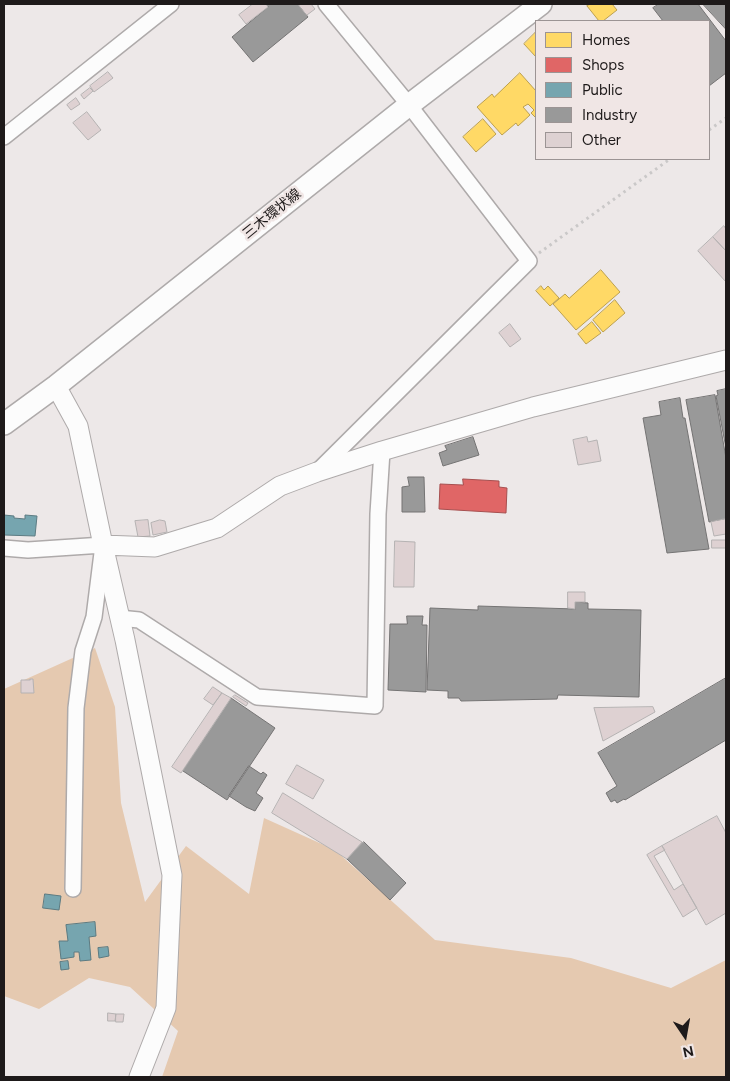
<!DOCTYPE html>
<html>
<head>
<meta charset="utf-8">
<style>
  body { margin:0 }
  #map { position:relative; width:730px; height:1081px; overflow:hidden; background:#ede8e8; font-family:Figtree,sans-serif }
  canvas { display:block }
  .frame { position:absolute; inset:0; border:5px solid #1e1a1a; pointer-events:none }
  .legend { position:absolute; left:535px; top:20px; width:175px; height:140px; box-sizing:border-box; background:#f0e6e5; border:1px solid #9c9494; margin:0; padding:6px 9px; list-style:none; font-size:15px; color:#1e1a1a }
  .legend li { display:flex; align-items:center; gap:10px; height:25px }
  .legend b { width:25px; border:1px solid #9c9494 }
  .north { position:absolute; left:660px; top:1011px; width:50px; height:50px; -webkit-text-stroke:4px #f0e6e5; paint-order:stroke; rotate:168deg; font-size:14px; font-weight:700; line-height:20px; text-align:center; color:#1e1a1a }
  .north::after { content:''; display:block; margin:auto; width:18px; height:22px; background:#1e1a1a; clip-path:polygon(50% 0,100% 100%,50% 72%,0 100%) }
</style>
</head>
<body>
<div id="map">
<canvas width="730" height="1081"></canvas>
<div class="frame"></div>
<ul class="legend">
<li><b style="height:14px;background:#ffd966"></b>Homes</li>
<li><b style="height:14px;background:#e06666"></b>Shops</li>
<li><b style="height:14px;background:#76a5af"></b>Public</li>
<li><b style="height:14px;background:#999"></b>Industry</li>
<li><b style="height:14px;background:#ded1d2"></b>Other</li>
</ul>
<div class="north">N</div>
</div>
<script>
const g = document.querySelector('canvas').getContext('2d');
g.lineJoin = 'round';
function fillPath(path, color) { g.fillStyle = color; g.fill(path, 'evenodd'); }
function strokePath(path, color, width, dash) { g.strokeStyle = color; g.lineWidth = width; g.lineCap = dash ? 'butt' : 'round'; g.setLineDash(dash || []); g.stroke(path); }
function drawText(font, color, halo, rows, align = 'center') {
  g.font = font + ' Figtree,"Noto Sans JP",sans-serif'; g.lineWidth = 5; g.setLineDash([]); g.textBaseline = 'middle'; g.strokeStyle = halo; g.fillStyle = color; for (const [text, x, y, turn = 0] of rows) {
    g.save(); g.translate(x, y); g.rotate((+turn || 0) * Math.PI / 180); g.textAlign = isNaN(turn) ? turn : align; if (halo) g.strokeText(text, 0, 0); g.fillText(text, 0, 0); g.restore();
  }
}
fillPath(new Path2D(`
  M 95,648 L 115,707 L 121,803 L 145,902 L 186,846 L 249,894 L 264,818 L 335,850 L 435,940 L 571,958 L 671,988 L 726,960 L 726,1077 L 162,1077 L 178,1031 L 130,987 L 89,978 L 39,1009 L 4,996 L 4,689 Z`), '#e5c9b0');
const homes = new Path2D(`
  M 591,4 L 612,4 L 617,10 L 603,21 L 599,21 L 587,6 Z
  M 535,33 L 536,35 L 536,57 L 524,44 Z
  M 520,73 L 536,91 L 536,118 L 531,113 L 534,110 L 528,104 L 523,107 L 530,115 L 518,126 L 516,123 L 502,135 L 477,107 L 492,94 L 494,97 Z
  M 483,119 L 496,134 L 476,152 L 463,137 Z
  M 601,270 L 620,292 L 576,330 L 553,304 L 565,294 L 569,298 Z
  M 541,286 L 544,290 L 548,286 L 559,298 L 550,306 L 536,291 Z
  M 615,300 L 625,313 L 603,332 L 593,320 Z
  M 592,322 L 601,333 L 586,344 L 578,334 Z`);
fillPath(homes, '#ffd966');
strokePath(homes, '#bca04f', 1);
const shops = new Path2D(`
  M 463,479 L 499,481 L 499,487 L 507,488 L 506,513 L 439,509 L 440,484 L 463,485 Z`);
fillPath(shops, '#e06666');
strokePath(shops, '#a64f4f', 1);
const public = new Path2D(`
  M 4,515 L 14,516 L 14,518 L 25,519 L 25,515 L 37,516 L 35,536 L 4,535 Z
  M 45,894 L 61,896 L 59,910 L 43,908 Z
  M 95,922 L 96,936 L 89,937 L 91,960 L 80,961 L 79,952 L 74,952 L 74,957 L 61,959 L 59,941 L 68,941 L 66,925 Z
  M 108,947 L 109,956 L 99,958 L 98,948 Z
  M 68,961 L 69,969 L 61,970 L 60,962 Z`);
fillPath(public, '#76a5af');
strokePath(public, '#5c7b82', 1);
const industry = new Path2D(`
  M 266,4 L 298,4 L 308,17 L 253,62 L 232,37 L 268,7 Z
  M 659,4 L 698,4 L 726,41 L 726,73 L 709,86 L 709,21 L 663,21 L 653,8 Z
  M 703,4 L 726,4 L 726,29 Z
  M 726,389 L 726,448 L 716,396 L 718,395 L 717,391 Z
  M 715,395 L 726,458 L 726,519 L 709,522 L 686,400 Z
  M 680,398 L 683,418 L 685,418 L 709,549 L 667,553 L 643,418 L 661,415 L 659,402 Z
  M 473,437 L 479,455 L 443,466 L 439,453 L 447,450 L 445,446 Z
  M 408,477 L 424,477 L 425,512 L 402,512 L 402,487 L 409,486 Z
  M 575,602 L 588,603 L 588,609 L 641,610 L 639,697 L 558,695 L 557,699 L 461,701 L 459,698 L 448,698 L 448,691 L 427,690 L 430,608 L 478,610 L 478,606 L 575,609 Z
  M 407,616 L 423,616 L 422,625 L 427,625 L 426,692 L 388,690 L 390,624 L 407,624 Z
  M 726,678 L 726,740 L 625,800 L 624,799 L 617,803 L 615,800 L 611,802 L 606,793 L 617,786 L 598,753 Z
  M 231,698 L 275,728 L 227,800 L 183,771 Z
  M 249,766 L 261,774 L 263,772 L 267,775 L 256,793 L 263,798 L 255,811 L 246,807 L 229,796 Z
  M 364,842 L 406,883 L 390,900 L 347,859 Z`);
fillPath(industry, '#999');
strokePath(industry, '#747373', 1);
const building = new Path2D(`
  M 253,4 L 266,4 L 268,7 L 246,24 L 239,15 Z
  M 298,4 L 311,4 L 315,9 L 307,15 Z
  M 108,72 L 113,78 L 94,92 L 90,86 Z
  M 90,88 L 93,91 L 84,99 L 81,95 Z
  M 76,98 L 80,104 L 71,110 L 67,105 Z
  M 87,112 L 101,130 L 88,140 L 73,123 Z
  M 724,226 L 726,229 L 726,251 L 713,237 Z
  M 713,237 L 726,251 L 726,282 L 698,251 Z
  M 510,324 L 521,339 L 510,347 L 499,333 Z
  M 587,437 L 588,442 L 597,440 L 601,461 L 578,465 L 573,440 Z
  M 726,519 L 726,534 L 714,536 L 711,522 Z
  M 148,520 L 150,536 L 138,537 L 135,521 Z
  M 160,520 L 165,521 L 167,532 L 153,535 L 151,523 Z
  M 712,540 L 726,540 L 726,548 L 712,548 Z
  M 395,541 L 415,542 L 414,587 L 394,587 Z
  M 568,592 L 585,592 L 585,602 L 575,602 L 575,609 L 568,608 Z
  M 30,679 L 33,679 L 34,693 L 21,693 L 21,680 L 30,680 Z
  M 213,687 L 222,693 L 213,705 L 204,699 Z
  M 222,693 L 231,698 L 181,773 L 172,767 Z
  M 235,695 L 248,703 L 246,706 L 233,697 Z
  M 653,707 L 655,712 L 603,741 L 594,708 Z
  M 297,765 L 324,780 L 313,799 L 286,784 Z
  M 283,793 L 362,842 L 347,859 L 272,813 Z
  M 717,816 L 726,833 L 726,913 L 706,925 L 662,846 Z
  M 662,846 L 665,850 L 654,856 L 674,890 L 683,884 L 697,908 L 683,917 L 647,855 Z
  M 108,1013 L 116,1014 L 115,1021 L 108,1021 Z
  M 116,1014 L 124,1014 L 123,1022 L 116,1022 Z`);
fillPath(building, '#ded1d2');
strokePath(building, '#b5b2b2', 1);
const minor = new Path2D(`
  M 4,137 L 171,4
  M 318,471 L 529,261 L 409,105 L 326,4
  M 4,548 L 28,550 L 103,545 L 94,617 L 83,651 L 76,708 L 73,889
  M 119,618 L 139,620 L 257,697 L 375,706 L 378,514 L 382,451`);
const tertiary = new Path2D(`
  M 56,386 L 78,426 L 103,545 L 125,640 L 172,875 L 166,1008 L 139,1077
  M 103,545 L 155,547 L 217,528 L 280,486 L 317,472 L 382,451 L 533,407 L 726,360`);
const secondary = new Path2D(`
  M 4,424 L 56,386 L 409,105 L 541,4`);
strokePath(minor, '#aeaaaa', 18);
strokePath(tertiary, '#aeaaaa', 21);
strokePath(secondary, '#aeaaaa', 24);
strokePath(new Path2D(`
  M 709,130 L 726,118
  M 539,253 L 670,159`), '#cac8c8', 3, [2.5, 4]);
strokePath(minor, '#fcfcfc', 15);
strokePath(tertiary, '#fcfcfc', 19);
strokePath(secondary, '#fcfcfc', 21);
drawText('14px', '#1e1a1a', '#f0e6e5', [
  ["三木環状線",272,214,-39]
]);
</script>
</body>
</html>
